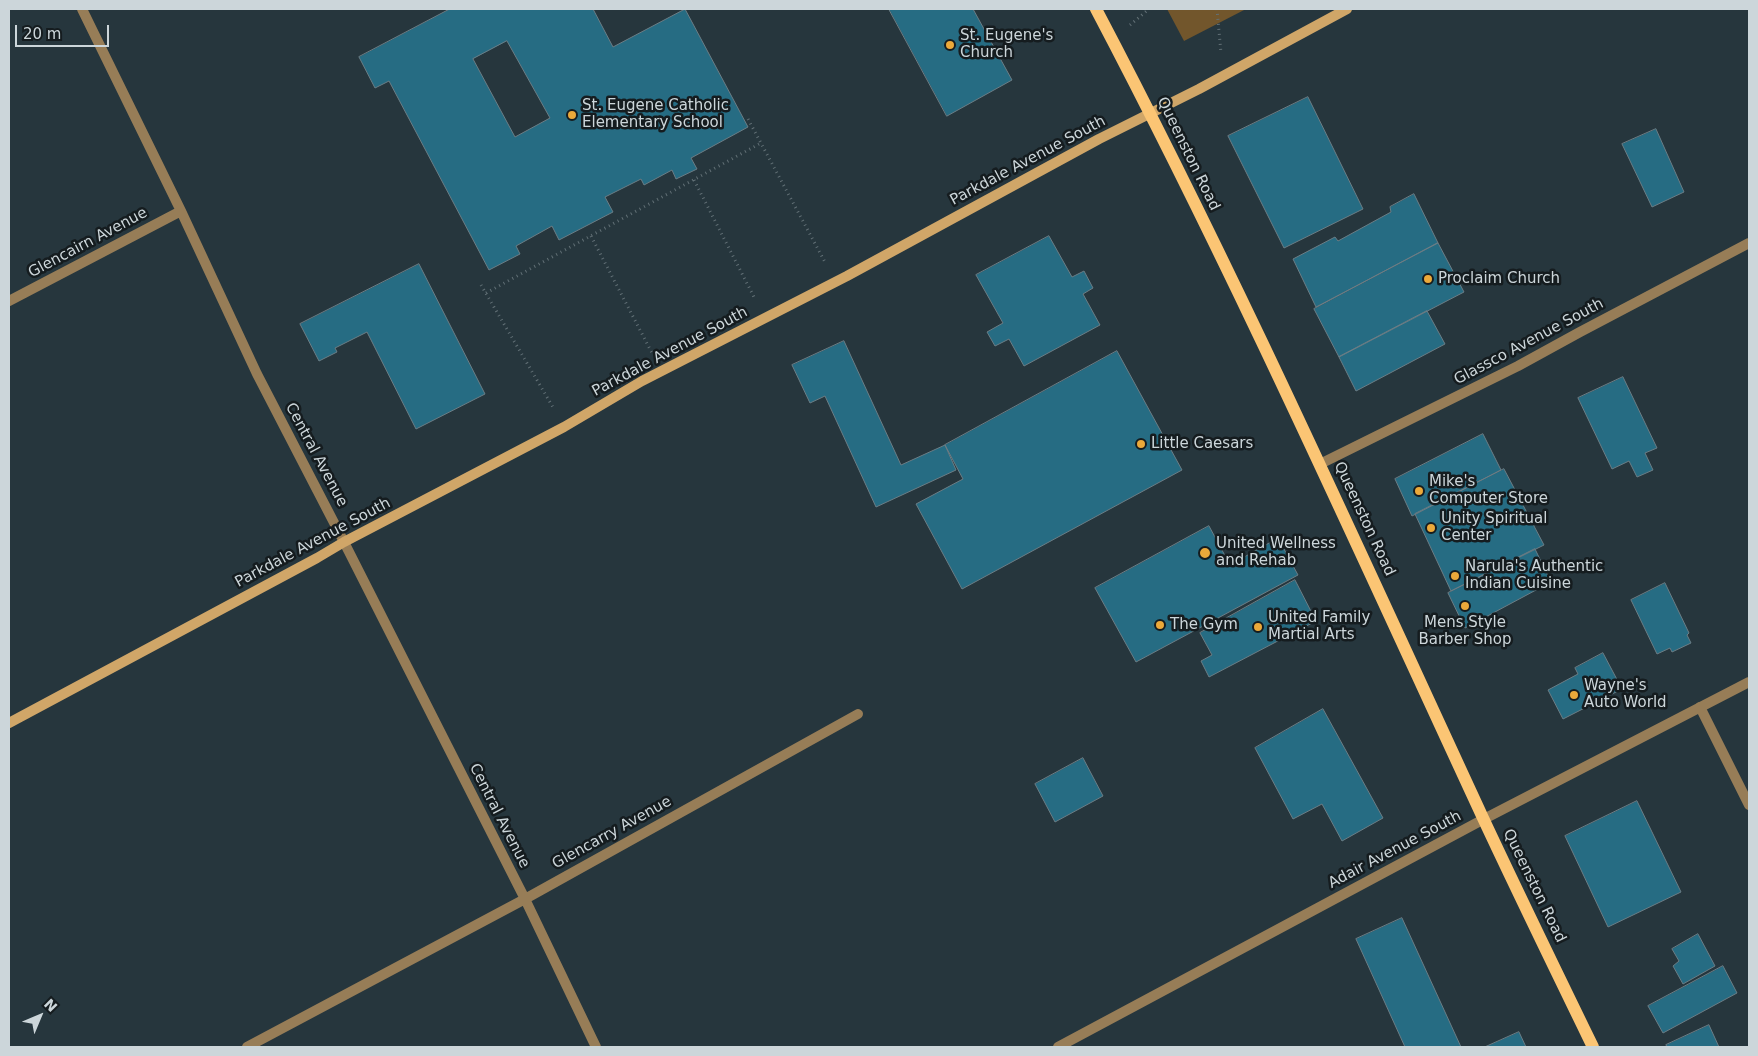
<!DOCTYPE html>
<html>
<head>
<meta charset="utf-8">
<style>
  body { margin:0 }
  #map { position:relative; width:1758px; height:1056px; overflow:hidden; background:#26363d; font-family:"DejaVu Sans",sans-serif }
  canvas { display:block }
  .frame { position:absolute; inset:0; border:10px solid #ccd6da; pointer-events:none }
  .north { position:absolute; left:15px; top:991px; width:50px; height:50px; -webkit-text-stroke:4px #151c1f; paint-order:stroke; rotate:45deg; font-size:14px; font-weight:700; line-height:20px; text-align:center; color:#ccd6da }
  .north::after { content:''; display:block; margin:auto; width:18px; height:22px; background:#ccd6da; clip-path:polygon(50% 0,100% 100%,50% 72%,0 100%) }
  .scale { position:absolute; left:15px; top:25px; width:94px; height:22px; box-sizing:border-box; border:2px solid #ccd6da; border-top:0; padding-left:6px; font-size:15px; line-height:18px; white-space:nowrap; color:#ccd6da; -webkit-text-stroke:4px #151c1f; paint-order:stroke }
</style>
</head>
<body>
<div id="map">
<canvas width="1758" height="1056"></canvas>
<div class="frame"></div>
<div class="north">N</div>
<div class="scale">20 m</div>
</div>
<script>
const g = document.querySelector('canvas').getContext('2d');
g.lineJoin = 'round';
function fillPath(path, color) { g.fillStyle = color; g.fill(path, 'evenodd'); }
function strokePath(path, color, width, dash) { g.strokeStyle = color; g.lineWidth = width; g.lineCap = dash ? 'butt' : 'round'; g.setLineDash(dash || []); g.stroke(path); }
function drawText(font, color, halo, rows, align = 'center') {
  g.font = font + ' "DejaVu Sans",sans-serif'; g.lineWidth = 5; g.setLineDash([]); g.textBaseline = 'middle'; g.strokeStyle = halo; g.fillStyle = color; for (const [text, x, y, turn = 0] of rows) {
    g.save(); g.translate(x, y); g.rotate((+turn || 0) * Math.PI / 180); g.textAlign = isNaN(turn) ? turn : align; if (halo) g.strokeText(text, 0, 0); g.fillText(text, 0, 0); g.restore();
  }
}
fillPath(new Path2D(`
  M 1167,9 L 1246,9 L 1184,41 Z`), '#72562c');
const building = new Path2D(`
  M 450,9 L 593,9 L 613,47 L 685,9 L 748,127 L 691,158 L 697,169 L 676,179 L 672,170 L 644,185 L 641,179 L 605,197 L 613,212 L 559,240 L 552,226 L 516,246 L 520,254 L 489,270 L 389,81 L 375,88 L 359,57 ZM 507,41 L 550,118 L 515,137 L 473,59 Z
  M 889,9 L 973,9 L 1012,80 L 947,116 Z
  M 1308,97 L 1363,209 L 1284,248 L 1228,136 Z
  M 1656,129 L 1684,192 L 1652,207 L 1622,144 Z
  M 1414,194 L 1438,243 L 1316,307 L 1293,259 L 1335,237 L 1338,241 L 1391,212 L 1390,207 Z
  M 1049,236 L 1072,277 L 1084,271 L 1093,288 L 1083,294 L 1100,325 L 1024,366 L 1009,339 L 995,346 L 987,332 L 1003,323 L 976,275 Z
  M 1438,243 L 1464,292 L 1339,357 L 1314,309 Z
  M 419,264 L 485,394 L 416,429 L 367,332 L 335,348 L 337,352 L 319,361 L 300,324 Z
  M 1427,311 L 1445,344 L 1356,391 L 1339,357 Z
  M 844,341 L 901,465 L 945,445 L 956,470 L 876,507 L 825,396 L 810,403 L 792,365 Z
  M 1117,351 L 1182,470 L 962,589 L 916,504 L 963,479 L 945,445 Z
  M 1623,377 L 1657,448 L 1645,453 L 1653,470 L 1637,477 L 1629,461 L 1612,469 L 1578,398 Z
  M 1483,434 L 1501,470 L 1412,516 L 1395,479 Z
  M 1504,469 L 1544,545 L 1451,591 L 1415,514 Z
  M 1209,526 L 1230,565 L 1278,538 L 1298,575 L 1136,662 L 1095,588 Z
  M 1535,549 L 1551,582 L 1465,628 L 1448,593 Z
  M 1295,580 L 1316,621 L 1209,677 L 1201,661 L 1212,655 L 1200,633 Z
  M 1665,583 L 1689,633 L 1687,635 L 1691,643 L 1672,652 L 1670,648 L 1657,654 L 1631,600 Z
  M 1603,653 L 1622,689 L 1563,719 L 1548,690 L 1578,674 L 1575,668 Z
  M 1323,709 L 1383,818 L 1342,841 L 1322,804 L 1293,819 L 1255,748 Z
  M 1083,758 L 1103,796 L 1055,822 L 1035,784 Z
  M 1637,801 L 1681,892 L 1608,927 L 1565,836 Z
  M 1402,918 L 1461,1047 L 1405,1047 L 1356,939 Z
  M 1698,934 L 1715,966 L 1683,984 L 1673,966 L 1679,961 L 1672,949 Z
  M 1723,966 L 1737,993 L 1663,1033 L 1648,1006 Z
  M 1709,1025 L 1719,1047 L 1667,1047 L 1666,1045 Z
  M 1519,1032 L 1526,1047 L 1485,1047 Z`);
fillPath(building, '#266c83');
strokePath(building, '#6b7d85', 1);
strokePath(new Path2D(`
  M 1217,9 L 1221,53
  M 1130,25 L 1149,9
  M 748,119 L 826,264
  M 694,180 L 755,299
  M 591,236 L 652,353
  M 481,285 L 554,409
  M 486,293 L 761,143`), '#627076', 3, [1, 4]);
strokePath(new Path2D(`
  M 1700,707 L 1749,805`), '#977d57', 10);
strokePath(new Path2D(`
  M 82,9 L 181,211 L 257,374 L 344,542 L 525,899 L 596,1047
  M 9,301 L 181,211
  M 1320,464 L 1518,366 L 1580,332 L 1749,243
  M 247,1047 L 525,899 L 858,714
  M 1058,1047 L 1484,819 L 1749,682`), '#977d57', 10);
strokePath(new Path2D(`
  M 9,723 L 317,558 L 344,542 L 564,427 L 642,381 L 847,276 L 1099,139 L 1199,89 L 1347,9`), '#d0a668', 10);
strokePath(new Path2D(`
  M 1096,9 C 1235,273 1357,546 1483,818 C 1519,895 1556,971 1593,1047`), '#fbc574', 12);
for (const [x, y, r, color] of [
  [950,45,5,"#eba93a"],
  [572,115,5,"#eba93a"],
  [1428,279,5,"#eba93a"],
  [1141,444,5,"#eba93a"],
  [1419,491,5,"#eba93a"],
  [1431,528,5,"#eba93a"],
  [1205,553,6,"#eba93a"],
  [1455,576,5,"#eba93a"],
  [1465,606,5,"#eba93a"],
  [1160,625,5,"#eba93a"],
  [1258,627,5,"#eba93a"],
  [1574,695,5,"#eba93a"]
]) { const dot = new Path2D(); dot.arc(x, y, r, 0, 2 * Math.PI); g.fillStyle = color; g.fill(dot); strokePath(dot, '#151c1f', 2); }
drawText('15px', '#ccd6da', '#151c1f', [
  ["St. Eugene's",960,36],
  ["Church",960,53],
  ["St. Eugene Catholic",582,106],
  ["Elementary School",582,123],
  ["Proclaim Church",1438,279],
  ["Little Caesars",1151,444],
  ["Mike's",1429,482],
  ["Computer Store",1429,499],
  ["Unity Spiritual",1441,519],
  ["Center",1441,536],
  ["United Wellness",1216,544],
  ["and Rehab",1216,561],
  ["Narula's Authentic",1465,567],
  ["Indian Cuisine",1465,584],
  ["United Family",1268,618],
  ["Martial Arts",1268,635],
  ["Mens Style",1465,623,"center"],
  ["Barber Shop",1465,640,"center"],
  ["The Gym",1170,625],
  ["Wayne's",1584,686],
  ["Auto World",1584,703]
], 'left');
drawText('15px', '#ccd6da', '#151c1f', [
  ["Queenston Road",1188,154,64],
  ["Parkdale Avenue South",1028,161,-28],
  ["Glencairn Avenue",88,243,-28],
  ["Glassco Avenue South",1529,342,-28],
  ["Parkdale Avenue South",670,352,-28],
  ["Central Avenue",316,455,62],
  ["Queenston Road",1364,519,65],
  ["Parkdale Avenue South",313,543,-28],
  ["Central Avenue",499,816,63],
  ["Glencarry Avenue",612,833,-29],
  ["Adair Avenue South",1395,850,-28],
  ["Queenston Road",1534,886,64]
]);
</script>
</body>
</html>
